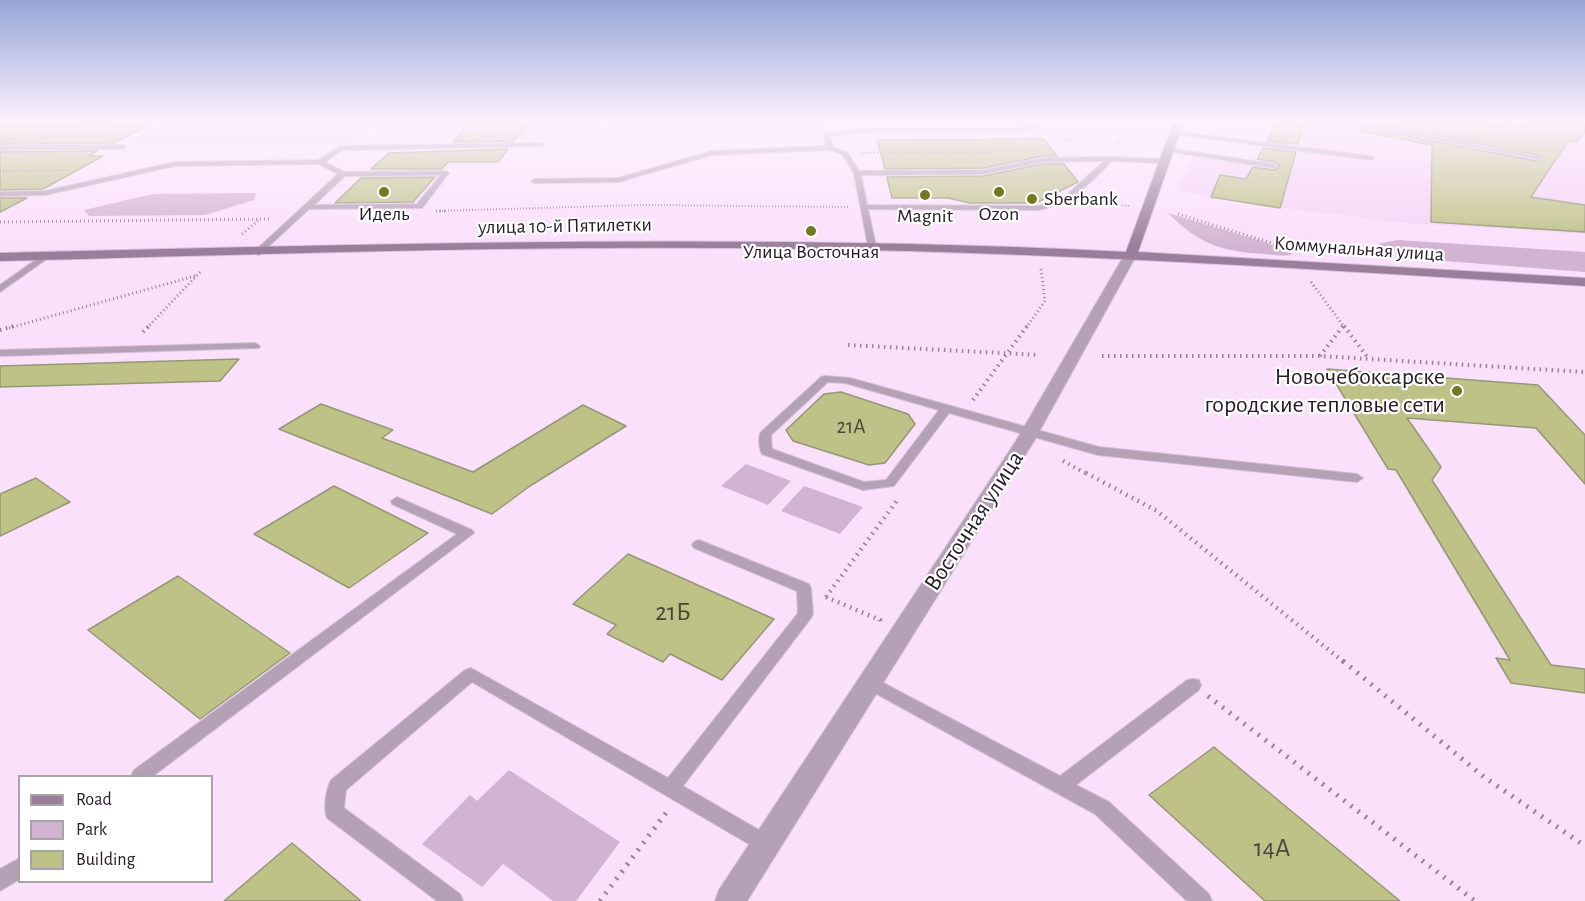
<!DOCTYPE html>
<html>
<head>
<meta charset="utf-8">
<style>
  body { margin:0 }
  #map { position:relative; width:1585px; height:901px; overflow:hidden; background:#fbe0fc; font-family:"Alegreya Sans",sans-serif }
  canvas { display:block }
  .legend { position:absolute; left:18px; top:775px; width:195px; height:108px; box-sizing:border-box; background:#fff; border:2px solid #a7a4a8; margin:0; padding:8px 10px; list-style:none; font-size:18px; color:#241b25 }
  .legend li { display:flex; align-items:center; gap:12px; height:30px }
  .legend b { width:30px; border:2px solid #a7a4a8 }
</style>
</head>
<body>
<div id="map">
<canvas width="1585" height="901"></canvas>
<ul class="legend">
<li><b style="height:8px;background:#9a7e9b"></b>Road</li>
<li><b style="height:16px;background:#d2b4d2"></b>Park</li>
<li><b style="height:16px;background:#bec286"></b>Building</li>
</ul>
</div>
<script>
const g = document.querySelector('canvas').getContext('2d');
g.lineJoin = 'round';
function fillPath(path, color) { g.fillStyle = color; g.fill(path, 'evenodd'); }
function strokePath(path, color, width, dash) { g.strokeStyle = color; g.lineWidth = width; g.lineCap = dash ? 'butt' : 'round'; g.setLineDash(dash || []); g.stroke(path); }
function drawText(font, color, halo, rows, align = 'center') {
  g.font = font + ' "Alegreya Sans",sans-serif'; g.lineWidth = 4.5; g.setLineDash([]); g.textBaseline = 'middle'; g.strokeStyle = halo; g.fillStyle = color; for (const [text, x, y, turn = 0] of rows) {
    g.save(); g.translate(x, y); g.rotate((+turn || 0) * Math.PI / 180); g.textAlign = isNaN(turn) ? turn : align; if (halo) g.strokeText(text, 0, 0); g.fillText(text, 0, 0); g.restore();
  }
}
fillPath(new Path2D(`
  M 175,121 L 382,121 L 354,144 L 132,145 Z
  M 395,121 L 598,121 L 590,136 L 375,138 Z
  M 606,121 L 818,121 L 820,134 L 600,134 Z
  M 1273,121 L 1585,121 L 1585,234 L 1390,222 L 1324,212 L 1324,214 L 1177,191 L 1193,156 L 1260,165 Z`), '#f5d4f6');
fillPath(new Path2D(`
  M 256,193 L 254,200 L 205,215 L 89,216 L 84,210 L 153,194 Z
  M 1168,213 L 1265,242 L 1293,254 C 1285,257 1274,255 1265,254 C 1223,252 1198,244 1168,213 Z
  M 1398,240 L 1585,252 L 1585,272 L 1419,259 L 1378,244 Z
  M 746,464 L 791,481 L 768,505 L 721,486 Z
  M 804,486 L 863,507 L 840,534 L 781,511 Z
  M 509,770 L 620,842 L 576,901 L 553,901 L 503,864 L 482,887 L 422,844 L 470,795 L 477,801 Z`), '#d2b4d2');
const building = new Path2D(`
  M 472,121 L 530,121 L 514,141 L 453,142 Z
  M 1278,121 L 1305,121 L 1298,144 L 1267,141 Z
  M 1363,121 L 1481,121 L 1521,128 L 1522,121 L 1585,121 L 1585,132 L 1577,142 L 1568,141 L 1531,197 L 1585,205 L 1585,232 L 1431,222 L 1432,145 L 1360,131 L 1360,127 L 1536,161 L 1541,156 Z
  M 154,122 L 114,143 L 0,144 L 0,123 Z
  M 1044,139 L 1057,156 L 1042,156 L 984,168 L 885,169 L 877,140 Z
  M 1263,148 L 1296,152 L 1280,208 L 1211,197 L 1220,175 L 1246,179 L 1253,167 L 1274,170 L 1278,168 L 1279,165 L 1275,162 L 1257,159 Z
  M 508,149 L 498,162 L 448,162 L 442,169 L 371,169 L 389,153 Z
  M 97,151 L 89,156 L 103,156 L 43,189 L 0,190 L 0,152 Z
  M 1042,164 L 1064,164 L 1078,182 L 1036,203 L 970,203 L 948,198 L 892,198 L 887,177 L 984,176 Z
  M 435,177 L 413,202 L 335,203 L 361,178 Z
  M 0,198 L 27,198 L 0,212 Z
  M 239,359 L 220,381 L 0,387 L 0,366 Z
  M 1327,369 L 1538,385 L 1585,435 L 1585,484 L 1536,428 L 1407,418 L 1441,467 L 1432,480 L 1551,665 L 1585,669 L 1585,693 L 1511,683 L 1496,658 L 1510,660 L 1396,470 L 1388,469 Z
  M 841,392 L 908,414 L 915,424 L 885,463 L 869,465 L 793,441 L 786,430 L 824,394 Z
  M 321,404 L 393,430 L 382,438 L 473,472 L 583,405 L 626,426 L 530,486 L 492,514 L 279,429 Z
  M 36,478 L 70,502 L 0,536 L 0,494 Z
  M 334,486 L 428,533 L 349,588 L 254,534 Z
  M 628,554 L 774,619 L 722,680 L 670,654 L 663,662 L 607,634 L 616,625 L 573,604 Z
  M 178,576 L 290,653 L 200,719 L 88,630 Z
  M 1214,747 L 1400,901 L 1265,901 L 1149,795 Z
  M 292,843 L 361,901 L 224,901 Z`);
fillPath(building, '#bec286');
strokePath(building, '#959876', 1.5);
const service = new Path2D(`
  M 1028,121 L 1034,121 L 1038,126 L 1016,132 L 870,132 L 830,136 L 833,147 L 847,152 L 859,171 L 984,170 L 1042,158 L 1110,157 L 1164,159 L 1167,161 L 1164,163 L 1112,161 C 1088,185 1073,202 1039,210 L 868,209 L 876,246 L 872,248 L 868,246 L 854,173 L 842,154 L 829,150 L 712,155 L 618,182 L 535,183 L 531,181 L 535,179 L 618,178 L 712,151 L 826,146 L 823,135 L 826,133 L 870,128 L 1016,128 L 1031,125 ZM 1104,161 L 1068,194 L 1039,206 L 867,205 L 861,175 L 984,174 L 1042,162 Z
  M 1341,121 L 1352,121 L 1539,157 L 1536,159 Z
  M 1174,131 L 1371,156 L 1374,158 L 1371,160 L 1172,134 L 1172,132 Z
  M 541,143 L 543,144 L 543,146 L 342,150 L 325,162 L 344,172 L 446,171 L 449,173 L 422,208 L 309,209 L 259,255 L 256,254 L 256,250 L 338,174 L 319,164 L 175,166 L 45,195 L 0,196 L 0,192 L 45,191 L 175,162 L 318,160 L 340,146 ZM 441,175 L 417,204 L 314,205 L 345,176 Z
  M 0,146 L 123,145 L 126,147 L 123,149 L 0,150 Z
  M 1168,148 L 1274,164 L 1277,166 L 1274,168 L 1166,151 L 1165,150 Z
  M 44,254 L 51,256 L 0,292 L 0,285 Z
  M 255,343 L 260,346 L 259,348 L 0,356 L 0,350 Z
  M 825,376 L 850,378 L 1099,447 L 1357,474 L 1363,478 L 1357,482 L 1098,455 L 949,413 L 894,486 L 863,490 L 762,454 C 759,449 758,436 761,432 L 821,377 ZM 828,382 L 845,383 L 939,410 L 886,480 L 864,482 L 772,449 L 771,435 Z
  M 397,497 L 472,530 L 474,533 L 153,776 L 131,776 L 134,770 L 457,534 L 392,504 L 391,501 Z
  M 699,540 L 809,584 L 811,588 L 813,614 L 811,618 L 683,786 L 773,838 L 776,844 L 773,850 L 766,853 L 759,850 L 472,682 L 346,790 L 344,808 L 460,894 L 463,901 L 437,901 L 327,818 C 323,808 326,790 331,780 L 465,670 L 471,668 L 668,778 L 798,613 L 797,591 L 694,548 L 692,545 L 694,542 Z
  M 870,676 L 1060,776 L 1187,680 L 1193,679 L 1199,680 L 1201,685 L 1199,690 L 1076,785 L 1109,802 L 1209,894 L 1212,901 L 1187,901 L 1095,814 L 864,687 L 862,682 L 864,677 Z
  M 20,858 L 20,879 L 0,891 L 0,869 Z`);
const minor = new Path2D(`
  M 1131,250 L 1137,254 L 1034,441 L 747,901 L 715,901 L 719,890 L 1016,441 L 1125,254 Z`);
const secondary = new Path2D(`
  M 1174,121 L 1184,121 L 1138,252 L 1585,278 L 1585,286 C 1328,270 1071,253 813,249 C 542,244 271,254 0,261 L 0,253 C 375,244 750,233 1126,252 Z`);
strokePath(service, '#d4bdd5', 2);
strokePath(minor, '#d4bdd5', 2);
strokePath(secondary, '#d4bdd5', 2);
strokePath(new Path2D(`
  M 375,131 L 387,121
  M 1049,132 L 1073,142
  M 137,139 L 168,121
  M 1117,144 L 1129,121
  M 862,153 L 993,153
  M 0,171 L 68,170
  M 1089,201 L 1129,206
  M 436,211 L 642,205 L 848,207`), '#958296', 2, [1, 2]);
strokePath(new Path2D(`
  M 436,211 L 445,211
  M 1178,214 L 1278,245
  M 0,222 L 269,219
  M 242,234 L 259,220
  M 1311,282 L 1345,328
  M 9,328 L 195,276
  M 147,328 L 202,270
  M 1026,328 L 1045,301 L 1041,269`), '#958296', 3, [1, 3]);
strokePath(new Path2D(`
  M 1344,326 L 1368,358
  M 0,330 L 14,326
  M 143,332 L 149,326
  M 848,345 L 1039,355
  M 1102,356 L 1320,356 L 1585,372
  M 1320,356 L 1343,326
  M 973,400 L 1027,326
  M 1063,461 L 1089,475`), '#958296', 4, [1.5, 4.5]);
strokePath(new Path2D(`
  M 1086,473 L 1157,511 L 1345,663
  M 826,597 L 898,499
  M 826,597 L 880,620 L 880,623`), '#958296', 4.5, [1.5, 5]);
strokePath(new Path2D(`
  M 1343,661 L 1484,777 L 1585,846
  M 1208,696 L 1475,901
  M 600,901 L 668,810`), '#958296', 5, [2, 7]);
fillPath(service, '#b5a1b5');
fillPath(minor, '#b5a1b5');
fillPath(secondary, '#9a7e9b');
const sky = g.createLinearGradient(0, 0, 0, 247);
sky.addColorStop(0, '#96a6d7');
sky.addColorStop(0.49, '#fdf1fe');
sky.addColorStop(1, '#fdf1fe00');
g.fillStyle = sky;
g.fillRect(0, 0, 1585, 247);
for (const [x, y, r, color] of [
  [384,192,6,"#757820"],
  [999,192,6,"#757820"],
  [925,195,6,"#757820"],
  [1032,199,6,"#757820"],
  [811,231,6,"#757820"],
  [1457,391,6,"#757820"]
]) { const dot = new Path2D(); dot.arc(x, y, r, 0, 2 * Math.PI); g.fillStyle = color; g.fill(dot); strokePath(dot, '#fff', 2); }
drawText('20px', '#241b25', '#fff', [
  ["Sberbank",1044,199,"left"],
  ["Идель",384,214],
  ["Ozon",999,214],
  ["Magnit",925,216],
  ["Улица Восточная",811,252]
]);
drawText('20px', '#241b25', '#fff', [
  ["улица 10-й Пятилетки",565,226,-1],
  ["Коммунальная улица",1359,249,4]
]);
drawText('21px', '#4a453d', null, [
  ["21А",851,427]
]);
drawText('24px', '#241b25', '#fff', [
  ["Новочебоксарске",1445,377],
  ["городские тепловые сети",1445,405]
], 'right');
drawText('24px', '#241b25', '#fff', [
  ["Восточная улица",974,521,-57]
]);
drawText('26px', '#4a453d', null, [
  ["21Б",673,612],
  ["14А",1272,848]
]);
</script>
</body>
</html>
